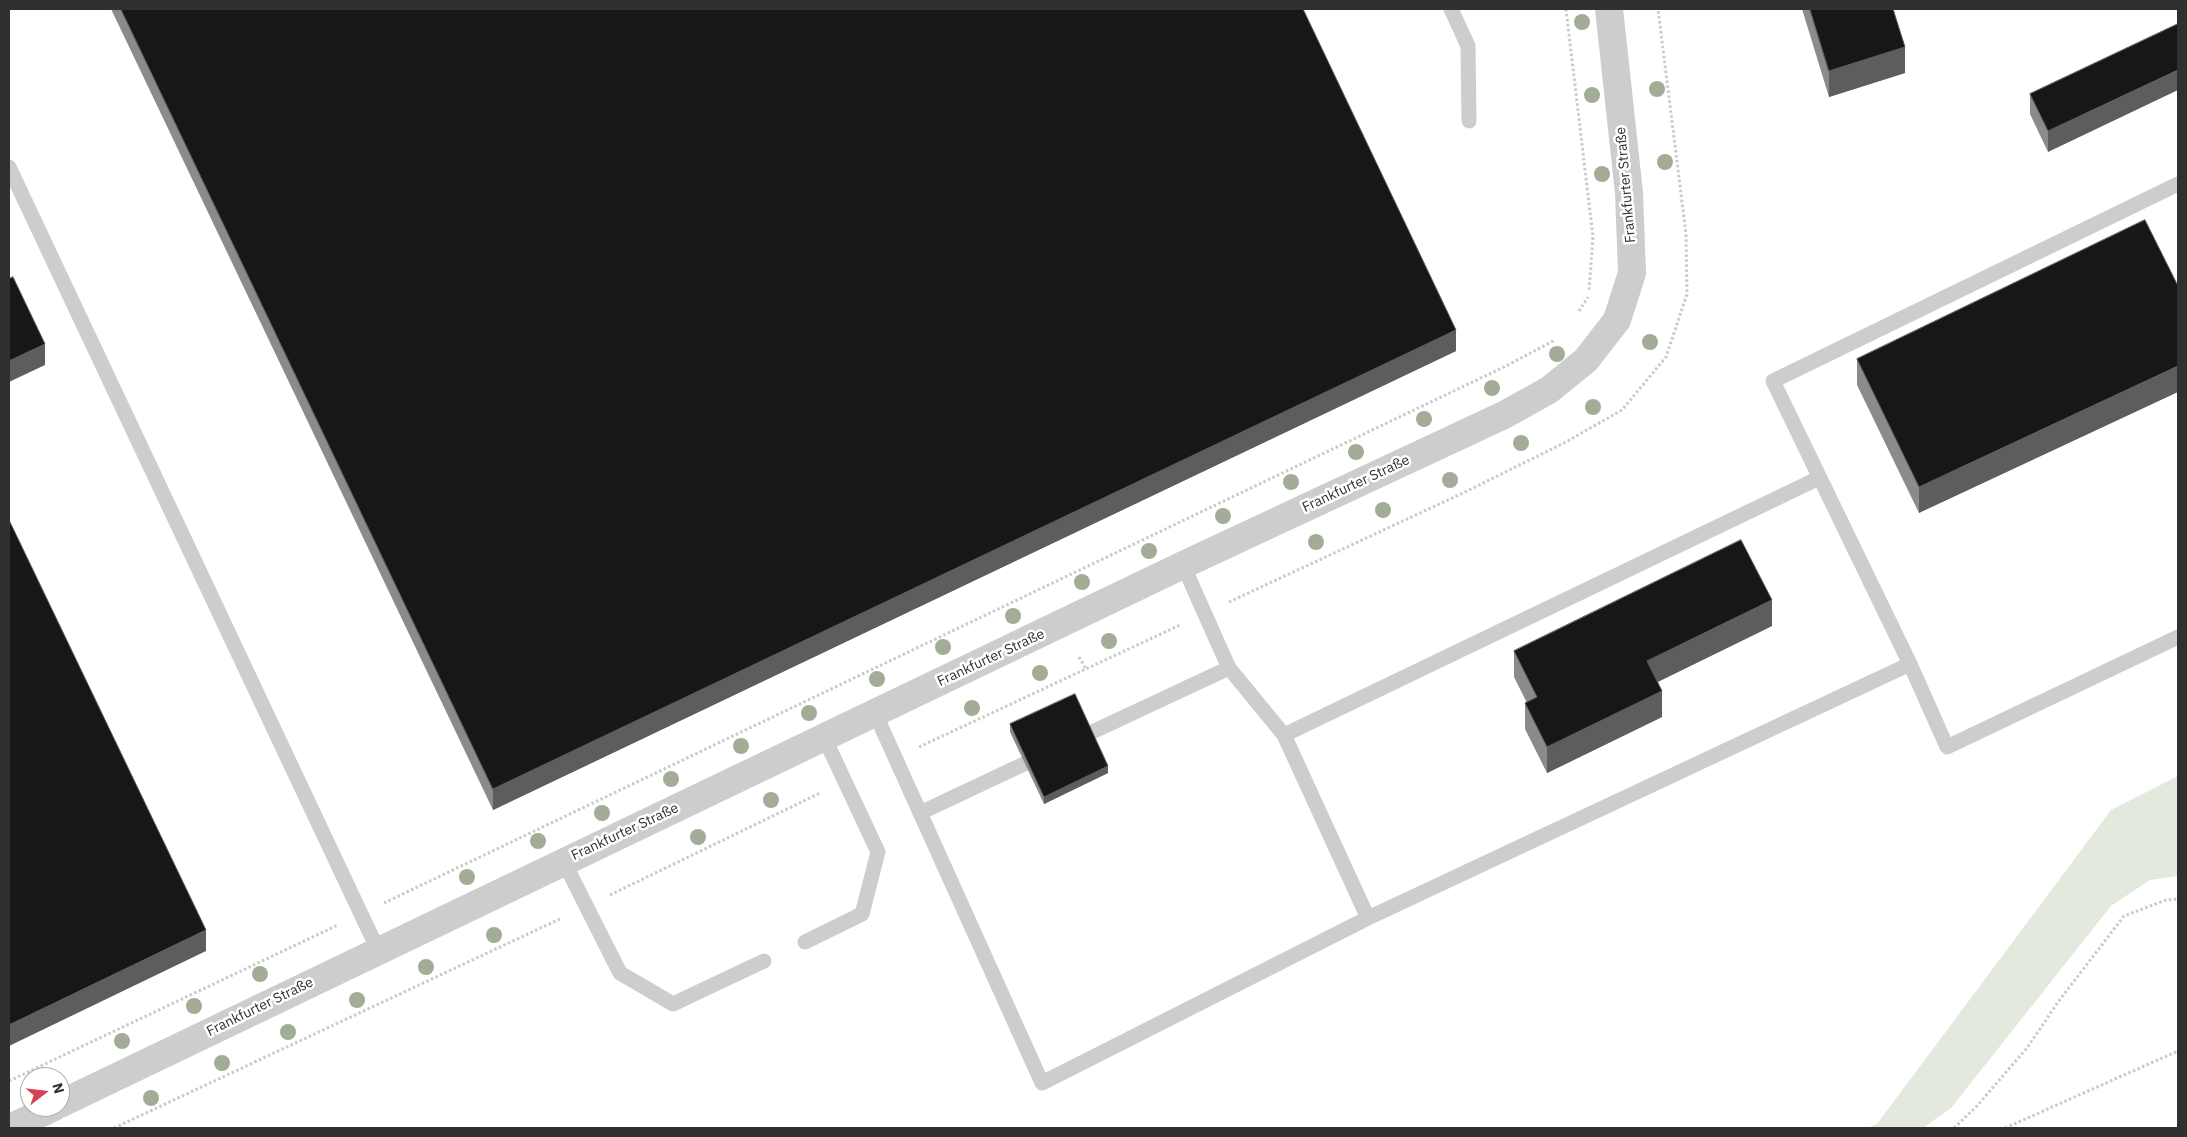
<!DOCTYPE html>
<html>
<head>
<meta charset="utf-8">
<style>
  body { margin:0 }
  #map { position:relative; width:2187px; height:1137px; overflow:hidden; background:#fff; font-family:"IBM Plex Sans",sans-serif }
  canvas { display:block }
  .frame { position:absolute; inset:0; border:10px solid #303030; pointer-events:none }
  .north { position:absolute; left:20px; top:1067px; width:50px; height:50px; box-sizing:border-box; background:#fff; border:1px solid #acacac; border-radius:50%; rotate:74deg; font-size:14px; font-weight:700; line-height:20px; text-align:center; color:#303030 }
  .north::after { content:''; display:block; margin:auto; width:18px; height:22px; background:#d74355; clip-path:polygon(50% 0,100% 100%,50% 72%,0 100%) }
</style>
</head>
<body>
<div id="map">
<canvas width="2187" height="1137"></canvas>
<div class="frame"></div>
<div class="north">N</div>
</div>
<script>
const g = document.querySelector('canvas').getContext('2d');
g.lineJoin = 'round';
function fillPath(path, color) { g.fillStyle = color; g.fill(path, 'evenodd'); }
function strokePath(path, color, width, dash) { g.strokeStyle = color; g.lineWidth = width; g.lineCap = dash ? 'butt' : 'round'; g.setLineDash(dash || []); g.stroke(path); }
function drawText(font, color, halo, rows, align = 'center') {
  g.font = font + ' "IBM Plex Sans",sans-serif'; g.lineWidth = 5; g.setLineDash([]); g.textBaseline = 'middle'; g.strokeStyle = halo; g.fillStyle = color; for (const [text, x, y, turn = 0] of rows) {
    g.save(); g.translate(x, y); g.rotate((+turn || 0) * Math.PI / 180); g.textAlign = isNaN(turn) ? turn : align; if (halo) g.strokeText(text, 0, 0); g.fillText(text, 0, 0); g.restore();
  }
}
fillPath(new Path2D(`
  M 2178,776 L 2178,876 L 2150,880 L 2111,906 L 1951,1108 L 1923,1128 L 1867,1128 L 1877,1124 L 2111,810 Z`), '#e4e9dd');
strokePath(new Path2D(`
  M 1566,9 L 1593,237 L 1589,291
  M 1579,311 L 1588,297
  M 1229,602 L 1463,493 L 1564,443 L 1622,410 L 1666,357 L 1687,294 L 1686,234 L 1658,9
  M 1079,657 L 1086,669
  M 919,747 L 1180,625
  M 610,895 L 820,793
  M 384,903 L 1506,366 L 1555,340
  M 9,1081 L 338,925
  M 114,1128 L 562,918
  M 1954,1128 L 1976,1107 L 2027,1048 L 2058,1002 L 2124,916 L 2166,900 L 2178,899
  M 2005,1128 L 2178,1051`), '#cacaca', 3, [2.5, 2.5]);
strokePath(new Path2D(`
  M 1451,9 L 1468,46 L 1469,121
  M 9,167 L 378,950
  M 1183,565 L 1229,668 L 1284,735 L 1368,918
  M 1910,664 L 1773,381 L 2178,184
  M 875,713 L 1042,1083 L 1368,918 L 1910,664 L 1947,747 L 2178,637
  M 1284,735 L 1819,478
  M 1075,740 L 1229,668
  M 920,813 L 1043,755
  M 564,862 L 620,973 L 673,1004 L 764,961
  M 805,942 L 862,914 L 878,852 L 824,737`), '#cdcdcd', 15);
strokePath(new Path2D(`
  M 60,1104 L 1183,565 L 1504,415 L 1549,390 L 1586,360 L 1617,320 L 1632,273 L 1629,193 L 1609,9
  M 10,1128 L 54,1107`), '#cdcdcd', 28);
g.fillStyle = '#a2ac96';
for (const [x, y] of [
  [1582,22],
  [1657,89],
  [1592,95],
  [1665,162],
  [1602,174],
  [1650,342],
  [1557,354],
  [1492,388],
  [1593,407],
  [1424,419],
  [1521,443],
  [1356,452],
  [1450,480],
  [1291,482],
  [1383,510],
  [1223,516],
  [1316,542],
  [1149,551],
  [1082,582],
  [1013,616],
  [1109,641],
  [943,647],
  [1040,673],
  [877,679],
  [972,708],
  [809,713],
  [741,746],
  [671,779],
  [771,800],
  [602,813],
  [698,837],
  [538,841],
  [467,877],
  [494,935],
  [426,967],
  [260,974],
  [357,1000],
  [194,1006],
  [288,1032],
  [122,1041],
  [222,1063],
  [151,1098]
]) { g.beginPath(); g.arc(x, y, 8, 0, 2 * Math.PI); g.fill(); }
fillPath(new Path2D(`
  M 111,9 L 1303,9 L 1456,351 L 493,810 Z
  M 1802,9 L 1893,9 L 1905,73 L 1829,97 Z
  M 2178,24 L 2048,152 L 2030,114 L 2030,94 Z
  M 2145,220 L 1919,513 L 1857,385 L 1857,359 Z
  M 1772,626 L 1658,682 L 1662,717 L 1547,773 L 1525,729 L 1525,703 L 1527,703 L 1514,677 L 1514,651 Z
  M 1010,724 L 1108,773 L 1044,804 L 1010,732 Z`), '#8b8b8b');
fillPath(new Path2D(`
  M 1905,47 L 1905,73 L 1829,97 L 1829,71 Z
  M 2178,70 L 2178,90 L 2048,152 L 2048,131 Z
  M 1456,330 L 1456,351 L 493,810 L 493,789 Z
  M 45,344 L 45,365 L 9,382 L 9,361 Z
  M 2178,366 L 2178,392 L 1919,513 L 1919,487 Z
  M 1772,600 L 1772,626 L 1647,687 L 1647,661 Z
  M 1662,691 L 1662,717 L 1547,773 L 1547,747 Z
  M 1108,766 L 1108,773 L 1044,804 L 1044,797 Z
  M 206,930 L 206,951 L 9,1046 L 9,1025 Z`), '#5d5d5d');
const building = new Path2D(`
  M 121,9 L 1303,9 L 1456,330 L 493,789 Z
  M 1810,9 L 1893,9 L 1905,47 L 1829,71 Z
  M 2178,24 L 2178,70 L 2048,131 L 2030,94 Z
  M 2145,220 L 2178,286 L 2178,366 L 1919,487 L 1857,359 Z
  M 13,277 L 45,344 L 9,361 L 9,279 Z
  M 9,520 L 206,930 L 9,1025 Z
  M 1741,540 L 1772,600 L 1647,661 L 1662,691 L 1547,747 L 1525,703 L 1537,697 L 1514,651 Z
  M 1075,694 L 1108,766 L 1044,797 L 1010,724 Z`);
fillPath(building, '#171717');
strokePath(building, '#5d5d5d', 1);
drawText('14px', '#303030', '#fff', [
  ["Frankfurter Straße",1626,185,-95],
  ["Frankfurter Straße",1356,484,-25],
  ["Frankfurter Straße",991,658,-25],
  ["Frankfurter Straße",625,832,-25],
  ["Frankfurter Straße",260,1007,-26]
]);
</script>
</body>
</html>
